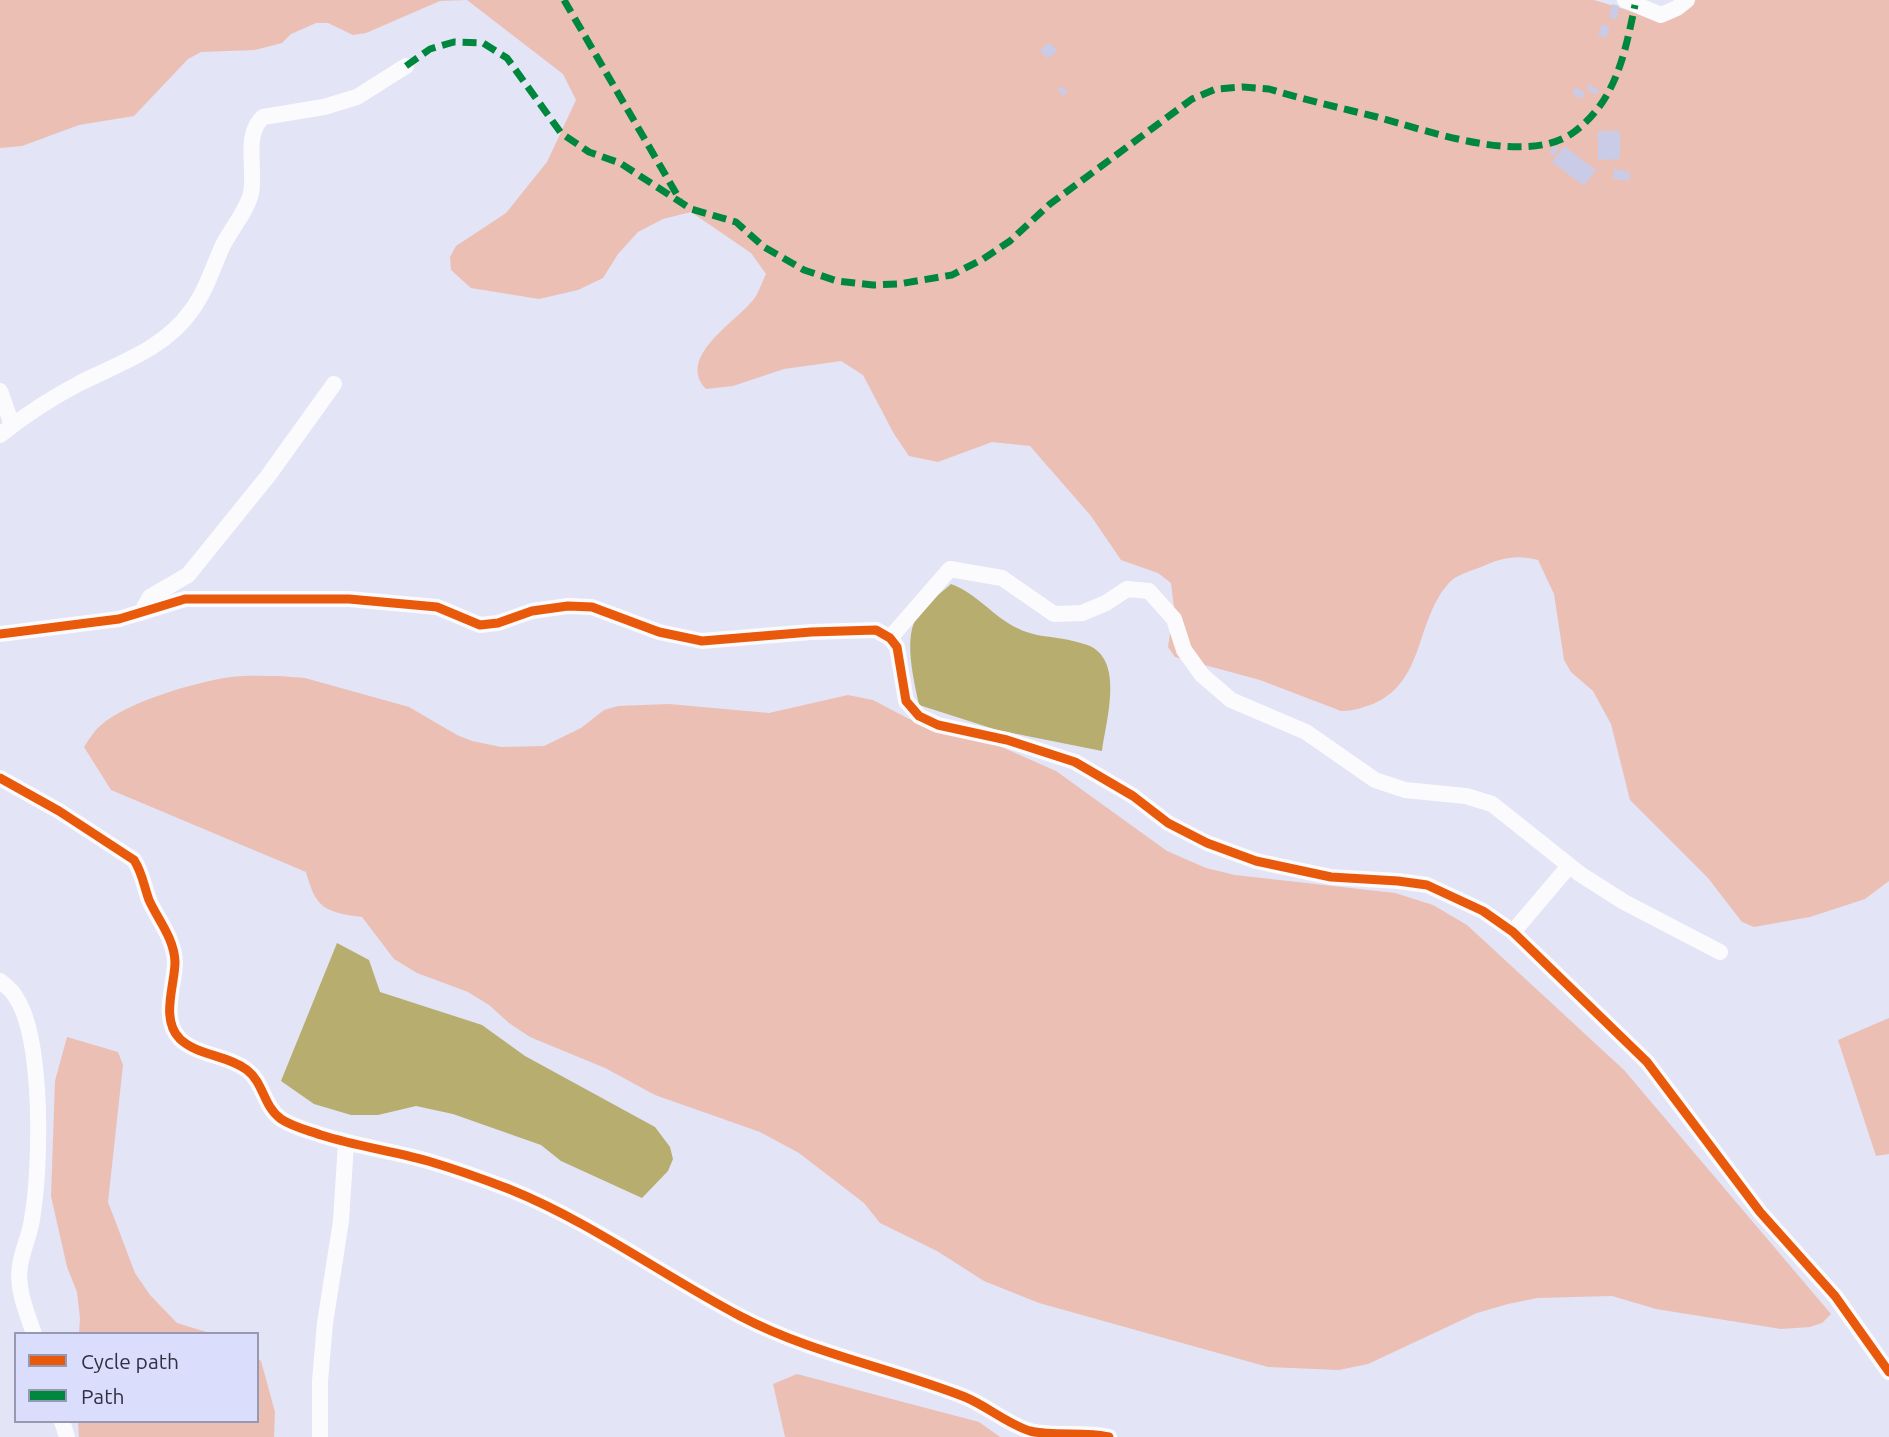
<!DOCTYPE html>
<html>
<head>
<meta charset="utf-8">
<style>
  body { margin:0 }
  #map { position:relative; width:1889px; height:1437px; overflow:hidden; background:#e3e4f5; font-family:Ubuntu,sans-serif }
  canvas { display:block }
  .legend { position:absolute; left:14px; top:1332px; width:245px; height:91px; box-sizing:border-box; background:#dbddfd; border:2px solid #9798b1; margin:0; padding:9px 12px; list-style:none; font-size:21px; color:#303140 }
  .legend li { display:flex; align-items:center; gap:14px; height:35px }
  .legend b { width:35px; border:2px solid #9798b1 }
</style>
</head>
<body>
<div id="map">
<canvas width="1889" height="1437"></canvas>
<ul class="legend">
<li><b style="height:9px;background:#e8590c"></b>Cycle path</li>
<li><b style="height:9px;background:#00873e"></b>Path</li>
</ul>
</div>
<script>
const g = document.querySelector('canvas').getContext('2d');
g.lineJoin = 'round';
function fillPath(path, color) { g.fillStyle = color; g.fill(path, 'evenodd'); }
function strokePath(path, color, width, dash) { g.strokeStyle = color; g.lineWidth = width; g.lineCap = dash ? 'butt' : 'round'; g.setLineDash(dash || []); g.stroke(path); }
fillPath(new Path2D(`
  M 0,0 L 1594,0 L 1650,17 L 1677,0 L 1889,0 L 1889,881 L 1865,899 L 1810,917 L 1754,927 L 1742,922 L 1708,878 L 1630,800 L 1611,724 L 1593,691 L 1571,672 L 1564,660 L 1554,594 L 1538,560 C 1517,554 1500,558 1481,567 C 1471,571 1455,575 1448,584 C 1415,622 1425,682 1373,704 C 1361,708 1354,711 1341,711 L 1260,680 L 1175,657 L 1168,647 L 1174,608 L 1171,583 L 1158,573 L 1121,560 L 1091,516 L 1030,446 L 992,442 L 938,462 L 909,456 L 894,434 L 863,375 L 841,361 L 784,369 L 733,386 L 706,389 C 676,357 735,323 754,299 C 759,292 762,282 766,274 L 751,253 L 691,212 L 663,219 L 638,232 L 618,254 L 603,278 L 578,290 L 539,299 L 471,288 L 451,270 L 450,257 L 456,246 L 506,213 L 547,162 L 576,100 L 563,74 L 467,0 L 440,1 L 366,33 L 353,35 L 328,23 L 316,23 L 291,34 L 282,43 L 255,50 L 201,52 L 188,59 L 134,116 L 79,125 L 22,146 L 0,148 Z
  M 279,676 L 305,678 L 409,707 L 457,735 L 472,741 L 501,747 L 544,746 L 581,728 L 604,710 L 618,706 L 669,704 L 769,713 L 848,695 L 873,700 L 909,719 L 997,745 L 1056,771 L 1167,851 L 1206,868 L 1235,875 L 1395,893 L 1433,905 L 1467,925 L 1624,1070 L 1831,1314 L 1822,1323 L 1810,1327 L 1781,1329 L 1656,1309 L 1612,1296 L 1537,1298 L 1508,1304 L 1477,1313 L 1368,1364 L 1339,1370 L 1268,1367 L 1039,1303 L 984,1281 L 937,1251 L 880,1223 L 864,1203 L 799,1153 L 760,1132 L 655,1095 L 605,1068 L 530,1037 L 509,1023 L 489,1005 L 468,992 L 417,973 L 394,959 L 362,917 C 325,912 316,909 306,872 L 111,790 L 84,747 C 89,740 93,732 100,726 C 126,702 196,682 231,677 C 247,675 263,676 279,676 Z
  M 1889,1018 L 1889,1154 L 1876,1156 L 1838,1040 Z
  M 67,1037 L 118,1052 L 123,1065 L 108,1202 L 135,1273 L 150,1295 L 177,1323 L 213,1334 L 79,1334 L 80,1318 L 77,1292 L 67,1267 L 51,1196 L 55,1081 Z
  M 257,1358 L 261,1361 L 275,1412 L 274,1437 L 79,1437 L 78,1421 L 257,1421 Z
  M 797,1374 L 979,1422 L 1000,1437 L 785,1437 L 773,1384 Z`), '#ecbfb4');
fillPath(new Path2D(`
  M 951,584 C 978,594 992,616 1017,628 C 1034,637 1051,636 1069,640 C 1076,642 1089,644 1095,649 C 1122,668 1106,722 1102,751 L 997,730 L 919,705 C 914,680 902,635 919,614 C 927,603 941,593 951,584 Z
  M 337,943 L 369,960 L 380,992 L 482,1025 L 525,1056 L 655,1127 L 670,1147 L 673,1159 L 668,1171 L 642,1198 L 561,1161 L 541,1145 L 453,1114 L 416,1106 L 378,1115 L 351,1115 L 314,1104 L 281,1081 Z`), '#b6ad6f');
fillPath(new Path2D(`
  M 1612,4 L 1619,6 L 1617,19 L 1609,18 Z
  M 1602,24 L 1610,27 L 1606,38 L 1598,35 Z
  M 1050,42 L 1057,51 L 1047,59 L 1040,50 Z
  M 1589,84 L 1599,90 L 1596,95 L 1587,89 Z
  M 1062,86 L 1068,92 L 1063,96 L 1058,89 Z
  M 1575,87 L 1585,93 L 1582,99 L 1572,93 Z
  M 1598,131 L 1620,131 L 1620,159 L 1598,160 Z
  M 1555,145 L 1559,148 L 1554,156 L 1549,153 Z
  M 1564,146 L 1596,170 L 1584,186 L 1552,162 Z
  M 1614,169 L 1630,172 L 1629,181 L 1613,179 Z`), '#cacbe6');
strokePath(new Path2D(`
  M 1625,0 L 1661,15 L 1677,8 L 1687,0
  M 0,391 L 12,425
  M 0,435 C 24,416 53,397 80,383 C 120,363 164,349 191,311 C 206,291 213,267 223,245 C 231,229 248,209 251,193 C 256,169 243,135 263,117 L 324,107 L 357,97 L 406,66
  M 141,613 L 150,597 L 188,575 L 268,476 L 334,384
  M 0,634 L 119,619 L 185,599 L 349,599 L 437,607 L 480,625 L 498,623 L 532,611 L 568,606 L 592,607 L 659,632 L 702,641 L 811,632 L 876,630 L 890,638 L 897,647 L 906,701 L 919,716 L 938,725 L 1007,740 L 1075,762 L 1133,796 L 1168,823 L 1207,843 L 1256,861 L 1331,877 L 1398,881 L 1427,885 L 1483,911 L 1513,932 L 1647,1062 L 1760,1212 L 1835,1296 L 1889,1372
  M 890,638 L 950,569 L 1002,578 L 1054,614 L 1082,613 L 1106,603 L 1127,589 L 1149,591 L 1174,619 L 1184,650 L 1202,675 L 1231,700 L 1306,732 L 1375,780 L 1405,790 L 1466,796 L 1492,804 L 1580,874 L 1624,902 L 1720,952
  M 0,778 L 59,811 L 134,860 C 142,872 144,886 149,900 C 158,920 174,938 175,962 C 175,985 160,1019 180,1039 C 198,1056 228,1055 247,1070 C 264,1083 263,1106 281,1119 C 293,1127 307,1130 321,1135 C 356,1146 392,1151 428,1161 C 455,1169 483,1179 509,1189 C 591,1222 662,1275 740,1316 C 810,1353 891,1368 965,1397 C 987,1406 1007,1424 1030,1431 C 1055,1437 1084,1431 1109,1437
  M 1513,932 L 1569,866
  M 0,981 C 5,985 12,990 15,996 C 44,1037 41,1169 32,1219 C 30,1235 22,1250 20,1266 C 16,1288 27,1313 34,1334
  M 62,1421 L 67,1437
  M 320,1437 L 320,1381 L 325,1323 L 341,1221 L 346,1143`), '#fbfbfe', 16);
strokePath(new Path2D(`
  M 564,0 L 680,200
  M 406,66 L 430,49 L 454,42 L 483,43 L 507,58 L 561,133 L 589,152 L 620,163 L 691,209 L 736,222 L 764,247 L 804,270 L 837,281 L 873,285 L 899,284 L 952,275 L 983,259 L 1010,241 L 1050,204 L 1192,99 L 1216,89 L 1243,87 L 1269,89 C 1305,100 1341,108 1377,117 C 1429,131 1527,167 1574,132 C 1616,101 1625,53 1635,5`), '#00873e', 7, [14, 7]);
strokePath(new Path2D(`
  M 0,634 L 119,619 L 185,599 L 349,599 L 437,607 L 480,625 L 498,623 L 532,611 L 568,606 L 592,607 L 659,632 L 702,641 L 811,632 L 876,630 L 890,638 L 897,647 L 906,701 L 919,716 L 938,725 L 1007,740 L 1075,762 L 1133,796 L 1168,823 L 1207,843 L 1256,861 L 1331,877 L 1398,881 L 1427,885 L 1483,911 L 1513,932 L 1647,1062 L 1760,1212 L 1835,1296 L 1889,1372
  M 0,778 L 59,811 L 134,860 C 142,872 144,886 149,900 C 158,920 174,938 175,962 C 175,985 160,1019 180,1039 C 198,1056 228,1055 247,1070 C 264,1083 263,1106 281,1119 C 293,1127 307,1130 321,1135 C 356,1146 392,1151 428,1161 C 455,1169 483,1179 509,1189 C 591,1222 662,1275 740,1316 C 810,1353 891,1368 965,1397 C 987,1406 1007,1424 1030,1431 C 1055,1437 1084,1431 1109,1437`), '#e8590c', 9);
</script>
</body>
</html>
